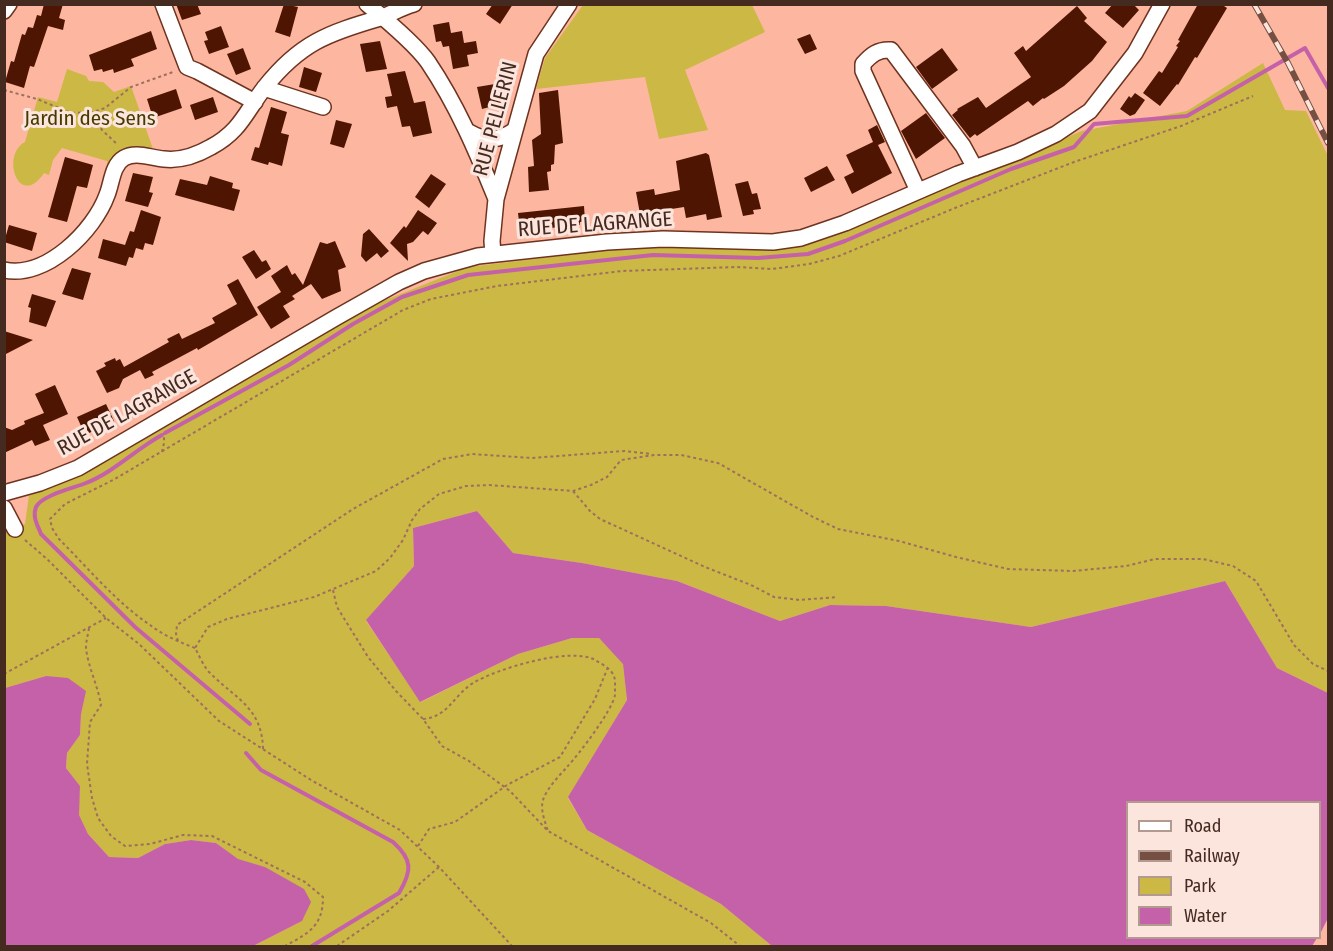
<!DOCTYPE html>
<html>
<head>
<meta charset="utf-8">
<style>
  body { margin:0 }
  #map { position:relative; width:1333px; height:951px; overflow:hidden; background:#fdb69f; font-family:"Fira Sans Condensed",sans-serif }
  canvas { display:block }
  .frame { position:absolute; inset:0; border:6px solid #452a20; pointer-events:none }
  .legend { position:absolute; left:1126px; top:801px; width:195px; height:138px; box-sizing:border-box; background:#fbe5dd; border:2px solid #b29a91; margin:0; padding:8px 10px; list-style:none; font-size:18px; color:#452a20 }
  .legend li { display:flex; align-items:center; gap:12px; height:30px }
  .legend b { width:30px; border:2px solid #b29a91 }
</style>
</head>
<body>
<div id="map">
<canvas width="1333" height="951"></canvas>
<div class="frame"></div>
<ul class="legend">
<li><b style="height:8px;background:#fff"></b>Road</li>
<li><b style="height:8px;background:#754f41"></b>Railway</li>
<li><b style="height:16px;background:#ccb844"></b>Park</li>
<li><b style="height:16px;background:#c561a9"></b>Water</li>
</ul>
</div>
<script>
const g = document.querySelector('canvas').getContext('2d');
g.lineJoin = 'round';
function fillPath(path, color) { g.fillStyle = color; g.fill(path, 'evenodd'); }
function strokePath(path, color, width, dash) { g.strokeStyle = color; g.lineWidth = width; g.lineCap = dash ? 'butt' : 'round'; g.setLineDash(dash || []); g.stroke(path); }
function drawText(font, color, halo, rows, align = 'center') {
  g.font = font + ' "Fira Sans Condensed",sans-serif'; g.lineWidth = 6; g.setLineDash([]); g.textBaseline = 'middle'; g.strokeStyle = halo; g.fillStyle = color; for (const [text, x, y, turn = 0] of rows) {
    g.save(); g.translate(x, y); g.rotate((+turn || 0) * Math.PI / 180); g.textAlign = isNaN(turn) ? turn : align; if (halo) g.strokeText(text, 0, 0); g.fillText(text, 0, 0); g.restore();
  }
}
fillPath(new Path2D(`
  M 583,5 L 752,5 L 765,32 L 685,70 L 708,130 L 659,139 L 645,77 L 536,89 L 545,58 Z
  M 1263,63 L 1285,110 L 1306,111 L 1328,156 L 1328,693 L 1277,668 L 1225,581 L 1031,627 L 886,606 L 830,605 L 780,621 L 677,581 L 582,563 L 513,553 L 477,511 L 413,528 L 414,566 L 366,621 L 421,702 L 518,654 L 572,638 L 599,638 L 623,663 L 627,700 L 568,798 L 587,830 L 721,904 L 772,946 L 253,946 L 302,921 L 265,867 L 238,860 L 216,843 L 191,840 L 165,844 L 138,858 L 109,857 L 88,834 L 78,815 L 80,786 L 66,768 L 67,753 L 80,735 L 81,714 L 46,676 L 5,688 L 5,532 L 25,524 L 29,495 L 358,311 L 468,267 L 643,246 L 804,245 L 1082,131 L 1187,111 Z
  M 67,69 L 86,76 L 89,81 L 103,82 L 114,92 L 131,86 L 154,152 L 108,169 L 107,161 L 62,148 L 53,160 L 49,175 L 44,173 C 19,210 0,155 25,142 L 38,97 L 57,102 Z`), '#ccb844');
fillPath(new Path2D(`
  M 477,511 L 513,553 L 582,563 L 677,581 L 780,621 L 830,605 L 886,606 L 1031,627 L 1225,581 L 1277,668 L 1328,693 L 1328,918 L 1320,934 L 1320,802 L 1128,802 L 1128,938 L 1317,938 L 1312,946 L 772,946 L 721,904 L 587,830 L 568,797 L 627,700 L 623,664 L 599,638 L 572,638 L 518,654 L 420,702 L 366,620 L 414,566 L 413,528 Z
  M 46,676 L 68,678 L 86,691 L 81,714 L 80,735 L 67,753 L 66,768 L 80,786 L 79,815 L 88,834 L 109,857 L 138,858 L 165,844 L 191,840 L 216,843 L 238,859 L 265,867 L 304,889 L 311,902 L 302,921 L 253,946 L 5,946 L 5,688 Z`), '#c561a9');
strokePath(new Path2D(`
  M 165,433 L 289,365 L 353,324 L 402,297 L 468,275 L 653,255 L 758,258 L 808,254 L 845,241 L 1011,169 L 1074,147 L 1094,124 L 1187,116 L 1305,48 L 1328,88
  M 162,435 C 136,449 114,472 86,483 C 74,488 42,495 36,507 C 32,517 38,526 41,534 L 135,627 L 250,724
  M 246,753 L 261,770 L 393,842 C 413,860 412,871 399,893 L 312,946`), '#c561a9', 4);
fillPath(new Path2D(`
  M 44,4 L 63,4 L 59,18 L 65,20 L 63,30 L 48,26 L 34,67 L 30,66 L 24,88 L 5,82 L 11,61 L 14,62 L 22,34 L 25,35 L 28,27 L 33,28 L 37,15 L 41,16 Z
  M 176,4 L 197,4 L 201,14 L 182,20 Z
  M 284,4 L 298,7 L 290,37 L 275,32 Z
  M 493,4 L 513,4 L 500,24 L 486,14 Z
  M 1113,4 L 1133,4 L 1139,10 L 1123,28 L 1105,13 Z
  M 1198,4 L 1221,4 L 1227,8 L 1197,58 L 1195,57 L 1178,85 L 1177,84 L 1160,106 L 1143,93 L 1159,71 L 1162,73 L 1178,47 L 1176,46 L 1180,41 L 1178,40 Z
  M 1077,6 L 1087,18 L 1084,21 L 1107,42 L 1092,61 L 1064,86 L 1044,99 L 1043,98 L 1033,106 L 1028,101 L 977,136 L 975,134 L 970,138 L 952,115 L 958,110 L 957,109 L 978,97 L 986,108 L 1031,77 L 1014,53 L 1023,46 L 1026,51 Z
  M 449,22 L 451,33 L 462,31 L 464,43 L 476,41 L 478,53 L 467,55 L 469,66 L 453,69 L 449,46 L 443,47 L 441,41 L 436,42 L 433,25 Z
  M 221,26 L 229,47 L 209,54 L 204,41 L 208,40 L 205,32 Z
  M 151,31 L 157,49 L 131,59 L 134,66 L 114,73 L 113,69 L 103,72 L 102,69 L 94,71 L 89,55 Z
  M 810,34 L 817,49 L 805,54 L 797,39 Z
  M 380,41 L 387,69 L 366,72 L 360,44 Z
  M 243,48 L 251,69 L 236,75 L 227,54 Z
  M 942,48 L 958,70 L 932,89 L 916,67 Z
  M 304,67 L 322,73 L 316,92 L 299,87 Z
  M 405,71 L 414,103 L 425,101 L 432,133 L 413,137 L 410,126 L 402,127 L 397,106 L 387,108 L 385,97 L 392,96 L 387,74 Z
  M 495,84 L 497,85 L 501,104 L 482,109 L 477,87 Z
  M 176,89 L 182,108 L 153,118 L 147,99 Z
  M 558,90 L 563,143 L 555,145 L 554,164 L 551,165 L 551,171 L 547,172 L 549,190 L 529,192 L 528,167 L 534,166 L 532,140 L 541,134 L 539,93 Z
  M 1135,93 L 1145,100 L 1135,114 L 1130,116 L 1120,109 L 1129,96 L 1131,98 Z
  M 213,97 L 218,112 L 195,120 L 190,105 Z
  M 271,107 L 287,112 L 281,133 L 289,135 L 282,166 L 269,162 L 268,165 L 251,160 L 255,147 L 259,148 Z
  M 926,113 L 945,138 L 916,159 L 901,131 Z
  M 336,120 L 352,124 L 344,148 L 330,144 Z
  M 877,125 L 885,142 L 878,145 L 892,173 L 852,194 L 844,177 L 854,172 L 846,155 L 873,142 L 868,130 Z
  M 706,153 L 709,155 L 722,217 L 707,220 L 706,214 L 686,218 L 684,207 L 640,214 L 636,192 L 654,189 L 655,195 L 680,190 L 676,161 Z
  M 65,157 L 93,165 L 87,188 L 77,186 L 67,222 L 48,217 Z
  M 827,166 L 835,180 L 811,192 L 804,178 Z
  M 133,173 L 153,177 L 149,192 L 153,193 L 148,207 L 125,201 Z
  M 431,174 L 446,184 L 429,208 L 415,197 Z
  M 210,176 L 233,183 L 232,188 L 240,190 L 234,211 L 175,195 L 180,179 L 207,185 Z
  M 748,181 L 752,194 L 757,193 L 761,209 L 753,210 L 754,214 L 743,216 L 735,184 Z
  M 584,206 L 585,221 L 580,222 L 580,225 L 520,231 L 518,213 Z
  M 141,210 L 161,217 L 153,245 L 145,243 L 143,250 L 136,248 L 133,258 L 129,257 L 126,266 L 98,258 L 103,239 L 125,245 L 130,231 L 134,232 Z
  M 418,210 L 437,223 L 428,235 L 423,231 L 413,242 L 407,244 L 408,261 L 390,243 L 404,226 L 406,228 Z
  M 9,225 L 37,233 L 32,251 L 4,242 Z
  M 369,229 L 389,251 L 381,258 L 377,253 L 366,262 L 361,256 L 363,234 Z
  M 335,241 L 346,267 L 338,270 L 341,291 L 322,299 L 311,284 L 292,296 L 295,299 L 283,306 L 290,317 L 271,329 L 257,307 L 281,292 L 271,276 L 287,265 L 292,275 L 295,273 L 303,285 L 320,242 L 327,244 Z
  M 254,250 L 262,262 L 266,260 L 271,269 L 256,279 L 242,257 Z
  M 72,268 L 91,273 L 83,300 L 62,294 Z
  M 238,279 L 258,315 L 198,350 L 197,348 L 152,372 L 154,375 L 145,379 L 140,370 L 123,379 L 119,388 L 107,393 L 96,371 L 106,366 L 104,363 L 115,358 L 116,361 L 120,359 L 124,367 L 169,342 L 167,339 L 179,333 L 182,339 L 215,323 L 212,318 L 237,304 L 227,285 Z
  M 32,294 L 56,301 L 46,327 L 29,322 L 31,308 L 28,307 Z
  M 4,331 L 33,340 L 4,355 Z
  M 55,385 L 68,414 L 43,425 L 50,440 L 35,446 L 32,440 L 4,453 L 4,427 L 12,430 L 25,424 L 24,421 L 44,413 L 35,394 Z
  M 106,404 L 114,421 L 85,435 L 77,417 Z`), '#4e1602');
const minor = new Path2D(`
  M 163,4 L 187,67 L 197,71 L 255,102
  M 367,4 C 384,18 416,45 428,62 C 457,105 477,152 496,199
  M 4,11 L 9,4
  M 264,88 L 323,107
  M 469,132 C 486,142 499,141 515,130
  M 918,191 L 863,71 L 863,64 C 871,55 878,49 891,50 L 963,146 L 975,168
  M 493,254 L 492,241 L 496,199 L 536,54 L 569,4
  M 4,270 C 46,279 94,231 107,195 C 112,183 112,165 124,158 C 136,151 150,158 164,159 C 180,161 197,155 211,147 C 241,131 246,111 265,87 C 300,43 328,33 380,18 C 391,14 402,7 414,4
  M 4,493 L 40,483 L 78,468 L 337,317 L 399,282 L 424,271 L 478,256 L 607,242 L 663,239 L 773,242 L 801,238 L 845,223 L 958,174 L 1018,152 L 1056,134 L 1090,111 L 1135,53 L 1162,4
  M 4,508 L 15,529`);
strokePath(minor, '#6e331f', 18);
strokePath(new Path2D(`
  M 4,90 L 37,99 L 71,113 L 93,112 L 105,108 L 131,87 L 173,72
  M 93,112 L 102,130 L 118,145
  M 162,452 L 164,443 L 164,434
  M 573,491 L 590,511 L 600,519 L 705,567 L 751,585 L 774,597 L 800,600 L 837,597
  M 25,540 L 47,559 L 106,618 L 139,644 L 219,721 L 311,780 L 400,830 L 439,867 L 512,946
  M 333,590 L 337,607 L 368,657 L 396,691 L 423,719 L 442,746 L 469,761 L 510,791 L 548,831 L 711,923 L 740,946
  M 89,628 C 88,635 86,641 86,648 C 88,667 98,686 101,705 L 90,722 L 87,764 L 92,798 L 98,818 L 111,836 L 125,846 L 150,844 L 183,835 L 212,836 L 305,882 L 323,897 C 323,926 309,933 285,946
  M 178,641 L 176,634 L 177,625 L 353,509 L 443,459 L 472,454 L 532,458 L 624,451 L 652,454
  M 195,648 C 179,642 163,635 150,625 C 116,602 88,568 59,539 L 52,528 L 50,519 L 65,504 L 113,480 L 403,310 L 431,299 L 497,286 L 622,271 L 737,267 L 772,269 L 809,264 L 839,256 L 955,208 L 1074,162 L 1181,126 L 1253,96
  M 4,674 L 106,618
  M 423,719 C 448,717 453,696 473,683 C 496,669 571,646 595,660 C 603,665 615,670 615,682 C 615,686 615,691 615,695 C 612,711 579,754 567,767 C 559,776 547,788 543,800 C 540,809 545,822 548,831
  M 263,749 C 262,709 238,700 212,675 C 204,668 200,657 195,648 L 208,627 L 227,619 L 314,597 L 376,571 L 390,558 L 403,540 L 412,520 L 420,509 L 439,494 L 466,486 L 489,485 L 573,491 L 591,485 L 607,477 L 621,460 L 654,455 L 681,455 L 718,463 L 813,517 L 838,529 L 899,541 L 956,557 L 1008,569 L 1073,571 L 1126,566 L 1155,559 L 1203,559 L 1233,566 L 1256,581 L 1294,645 L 1313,664 L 1328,671
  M 418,846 L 429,829 L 455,822 L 507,785 L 560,757 L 595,699 L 608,667
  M 337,946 L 388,911 L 439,867`), '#9f6f5e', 2, [3, 3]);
strokePath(minor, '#fff', 15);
const rail = new Path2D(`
  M 1254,4 L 1288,63 L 1328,143`);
strokePath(rail, '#754f41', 6);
strokePath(rail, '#fbe5dd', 4, [11]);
drawText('21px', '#453b00', '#fbe5dd', [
  ["Jardin des Sens",90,119]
]);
drawText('21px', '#452a20', '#fbe5dd', [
  ["RUE PELLERIN",496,119,-75],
  ["RUE DE LAGRANGE",595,225,-4],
  ["RUE DE LAGRANGE",127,413,-29]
]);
</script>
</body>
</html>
